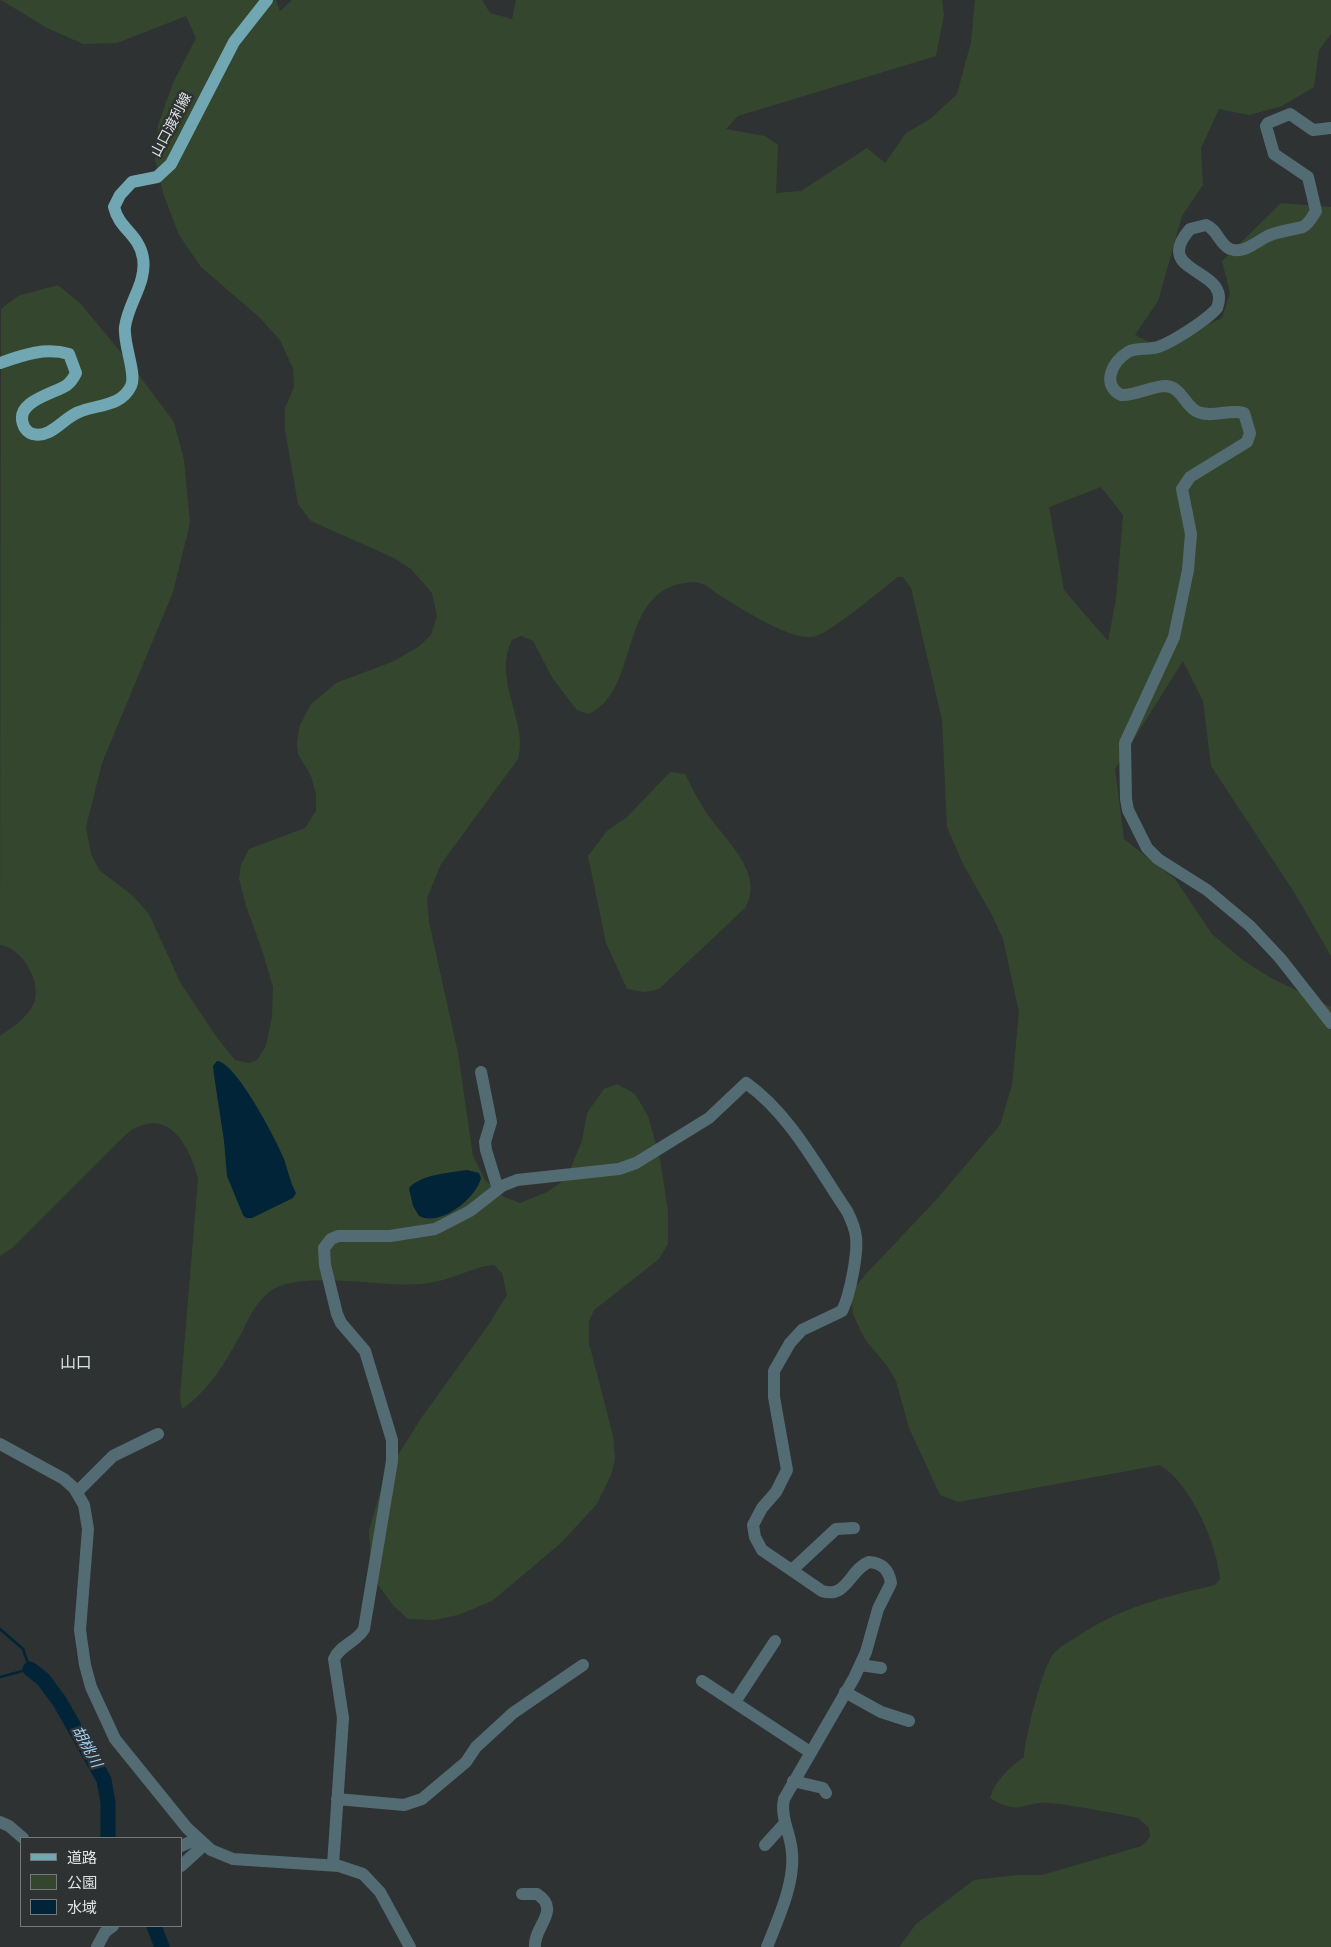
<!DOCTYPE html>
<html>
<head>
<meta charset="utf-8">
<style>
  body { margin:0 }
  #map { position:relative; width:1331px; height:1947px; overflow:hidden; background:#2e3232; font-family:"Times New Roman","Noto Sans JP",serif }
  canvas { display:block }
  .legend { position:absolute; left:20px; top:1837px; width:162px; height:90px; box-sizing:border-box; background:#2e3232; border:1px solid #757979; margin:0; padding:6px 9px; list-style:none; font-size:15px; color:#e0e3e3 }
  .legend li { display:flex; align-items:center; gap:10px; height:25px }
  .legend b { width:25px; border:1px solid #757979 }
</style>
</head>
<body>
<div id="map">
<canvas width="1331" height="1947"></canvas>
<ul class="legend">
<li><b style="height:6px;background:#71a6b3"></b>道路</li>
<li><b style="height:14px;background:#34472e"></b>公園</li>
<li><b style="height:14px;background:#012438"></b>水域</li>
</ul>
</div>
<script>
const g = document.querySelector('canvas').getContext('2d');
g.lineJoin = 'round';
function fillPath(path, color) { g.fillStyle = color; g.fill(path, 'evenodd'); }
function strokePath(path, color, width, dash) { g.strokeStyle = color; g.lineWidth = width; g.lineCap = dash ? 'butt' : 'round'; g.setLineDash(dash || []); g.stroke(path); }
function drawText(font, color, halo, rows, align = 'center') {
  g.font = font + ' "Times New Roman","Noto Sans JP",serif'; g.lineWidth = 5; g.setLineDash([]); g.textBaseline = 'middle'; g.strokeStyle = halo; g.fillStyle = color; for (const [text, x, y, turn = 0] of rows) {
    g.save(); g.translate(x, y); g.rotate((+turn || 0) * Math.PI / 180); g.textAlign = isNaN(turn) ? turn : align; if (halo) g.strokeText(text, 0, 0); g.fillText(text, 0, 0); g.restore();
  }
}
fillPath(new Path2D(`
  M 1,0 L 276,0 L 280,11 L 292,0 L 482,0 L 490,13 L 512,19 L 516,0 L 942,0 L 944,15 L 936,56 L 738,116 L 726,129 L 765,136 L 778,145 L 776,193 L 801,191 L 867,148 L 885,163 L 906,133 L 930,119 L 957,94 L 971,42 L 975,0 L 1331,0 L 1331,34 L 1319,50 L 1314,87 L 1282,106 L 1249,115 L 1219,109 L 1201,148 L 1203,185 L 1182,216 L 1158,301 L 1135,335 L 1159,347 L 1222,318 L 1230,293 L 1222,261 L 1281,203 L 1331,207 L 1331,956 L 1294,892 L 1211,766 L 1203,701 L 1183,661 L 1115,769 L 1124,839 L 1175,879 L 1212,934 L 1244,961 L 1271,978 L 1331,1007 L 1331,1947 L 899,1947 L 916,1924 L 974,1880 L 1017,1875 L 1042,1875 L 1142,1846 L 1150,1837 L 1149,1828 L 1138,1818 C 1108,1812 1079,1806 1050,1803 C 1024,1800 1021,1817 990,1798 C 995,1780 1009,1768 1024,1757 C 1025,1739 1043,1663 1055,1652 C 1061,1646 1070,1641 1077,1637 C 1120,1607 1165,1597 1215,1585 L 1220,1579 C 1217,1544 1191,1484 1160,1465 L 958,1502 L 940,1495 L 909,1428 L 896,1381 L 888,1367 L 864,1338 L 853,1314 L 851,1293 L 865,1275 L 935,1201 L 1000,1125 L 1012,1085 L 1019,1012 L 1003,939 L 992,915 L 963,864 L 947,827 L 942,720 L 911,588 L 903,577 L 898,577 C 883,588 826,637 812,637 C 786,639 741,608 719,595 C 714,592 706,584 700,583 C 693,581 677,584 670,587 C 620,609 637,691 589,714 L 577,710 L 553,679 L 533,641 L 521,636 L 512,640 C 492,680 529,723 518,759 L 441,864 L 427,898 L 429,922 L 458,1053 L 473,1156 L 485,1180 L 504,1197 L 520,1203 L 547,1192 L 566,1179 L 582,1141 L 587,1113 L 604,1089 L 617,1084 L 635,1094 L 648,1116 L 660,1159 L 668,1211 L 668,1244 L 659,1259 L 594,1310 L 589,1321 L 589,1343 L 613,1436 L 615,1459 L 611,1475 L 597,1504 L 561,1543 L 492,1601 L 458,1615 L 434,1620 L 408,1619 L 394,1606 L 378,1585 L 371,1560 L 369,1531 L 385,1475 L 422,1417 L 489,1324 L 507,1295 L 502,1273 L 494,1265 C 476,1266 457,1277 439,1281 C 423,1285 407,1285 390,1284 C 360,1283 289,1272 267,1294 C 255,1304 249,1318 242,1332 C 226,1361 210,1390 182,1409 L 180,1397 L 198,1179 C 191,1150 172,1109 135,1128 C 129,1131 123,1138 117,1143 L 12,1248 L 0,1256 L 0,1036 C 12,1028 31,1015 35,1000 C 40,979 21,947 0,945 L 1,309 L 18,296 L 58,285 L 81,304 L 132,366 L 174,422 L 184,460 L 190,523 L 173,592 L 102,763 L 86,827 L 91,854 L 99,870 L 132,895 L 149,914 L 181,984 L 218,1039 L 235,1060 L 249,1063 L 257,1060 L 266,1046 L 272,1016 L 273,987 L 262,950 L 246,906 L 239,879 L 241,865 L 249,849 L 305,828 L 316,811 L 316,794 L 311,776 L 298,754 L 297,744 L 299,727 L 311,704 L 336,683 L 392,662 L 418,647 L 431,635 L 437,616 L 432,593 L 411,569 L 394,558 L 311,521 L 298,504 L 285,430 L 285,408 L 294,387 L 293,369 L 280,340 L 260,318 L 201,267 L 179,235 L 163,193 L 155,159 L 158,125 L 173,83 L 196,38 L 186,16 L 117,43 L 83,44 L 47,28 ZM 1101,487 L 1123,515 L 1116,599 L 1108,641 L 1064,590 L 1049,507 Z
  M 670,772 L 685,774 C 691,786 697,798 704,809 C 722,838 765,870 746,907 L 659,989 L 645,992 L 627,989 L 606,943 L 588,856 L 607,831 L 627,817 Z`), '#34472e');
fillPath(new Path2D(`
  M 217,1061 C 236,1062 277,1141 284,1159 C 288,1170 290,1182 296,1193 L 293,1198 L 252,1218 L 246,1218 L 243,1215 L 227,1176 L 224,1141 L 214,1075 L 213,1066 Z
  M 467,1170 L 479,1173 L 481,1178 C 476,1199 440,1227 419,1216 L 413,1206 L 409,1188 C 421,1174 450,1173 467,1170 Z`), '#012438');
strokePath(new Path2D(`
  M 0,1629 L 23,1649 L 30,1669 L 0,1677`), '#012438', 2.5);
strokePath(new Path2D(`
  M 30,1669 L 43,1679 L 60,1702 L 104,1780 L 108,1803 L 108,1838
  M 154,1926 L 162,1947`), '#012438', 15);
strokePath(new Path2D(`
  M 1331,128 L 1313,130 L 1290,114 L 1268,123 L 1266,126 L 1274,154 L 1308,177 L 1316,211 C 1312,217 1309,224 1303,227 C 1293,229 1283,231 1273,234 C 1259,238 1246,255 1230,249 C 1219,244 1218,230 1206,225 L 1190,229 C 1150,275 1233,267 1217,308 C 1208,319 1173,342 1158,347 C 1149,350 1136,347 1128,352 C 1112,362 1101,385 1121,395 C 1136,396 1151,386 1166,386 C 1182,387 1185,407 1198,412 C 1212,418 1229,409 1244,413 L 1250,433 L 1247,442 L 1190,477 L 1182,489 L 1191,534 L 1188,570 L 1174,637 L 1125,743 L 1126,799 L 1128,810 L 1147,848 L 1158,859 L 1207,890 L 1250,926 L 1280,958 L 1331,1023
  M 481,1072 L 491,1122 L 485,1142 L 486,1150 L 498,1189
  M 0,1444 L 64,1479 L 74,1488 L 84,1505 L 88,1529 L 80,1630 L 85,1665 L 91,1687 L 115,1739 L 187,1828 L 211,1850 L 233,1859 L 339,1866 L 363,1874 L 380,1892 L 410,1947
  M 77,1492 L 113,1456 L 158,1434
  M 792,1570 L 836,1529 L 854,1528
  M 860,1665 L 881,1668
  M 702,1681 L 810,1752
  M 845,1692 L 881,1712 L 909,1721
  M 735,1702 L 775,1641
  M 793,1781 L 823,1788 L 826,1793
  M 337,1799 L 404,1805 L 422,1799 L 466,1762 L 476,1747 L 513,1713 L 583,1665
  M 0,1822 L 9,1826 L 23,1838
  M 765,1845 L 785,1823
  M 181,1846 L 197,1839
  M 333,1865 L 343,1718 L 334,1659 C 340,1645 357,1642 364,1629 L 392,1461 L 392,1440 L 365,1351 L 341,1323 L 337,1314 L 325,1265 L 324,1248 L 331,1239 L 338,1236 L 390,1236 L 435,1229 L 470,1211 L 502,1186 L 517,1180 L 619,1169 L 636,1163 L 709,1118 L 746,1083 C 790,1114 817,1167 847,1211 C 851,1219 855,1227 856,1237 C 858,1254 850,1295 842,1311 L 802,1330 L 790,1343 L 774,1371 L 774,1397 L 787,1470 L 776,1492 L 762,1508 L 753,1525 L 755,1537 L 762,1550 L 822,1591 C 847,1599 850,1569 869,1562 C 882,1563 889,1570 891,1583 L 878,1609 L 866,1652 L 854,1678 L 784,1799 C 780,1818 791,1834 792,1853 C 795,1883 778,1919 767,1947
  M 181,1866 L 204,1845
  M 522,1894 L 537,1894 C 562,1910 533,1927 535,1947
  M 97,1947 L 105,1932 L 113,1926`), '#536c73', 12);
strokePath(new Path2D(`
  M 0,363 C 23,355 45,347 69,354 L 76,373 C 74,377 71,382 67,385 C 54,394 15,401 23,424 C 24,428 28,433 33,434 C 51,439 64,417 79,412 C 98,404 121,407 131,386 C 137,374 123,344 125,327 C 128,303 147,283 143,258 C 139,234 119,229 114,207 L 120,195 L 132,182 L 157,177 L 171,164 L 234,42 L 267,0`), '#71a6b3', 12);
drawText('14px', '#e0e3e3', '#2e3232', [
  ["山口渡利線",172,125,-62]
]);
drawText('italic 15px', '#9cd2fa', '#2e3232', [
  ["胡桃川",86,1747,61]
]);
drawText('16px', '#dde3e2', '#2e3232', [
  ["山口",76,1364]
]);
</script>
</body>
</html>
